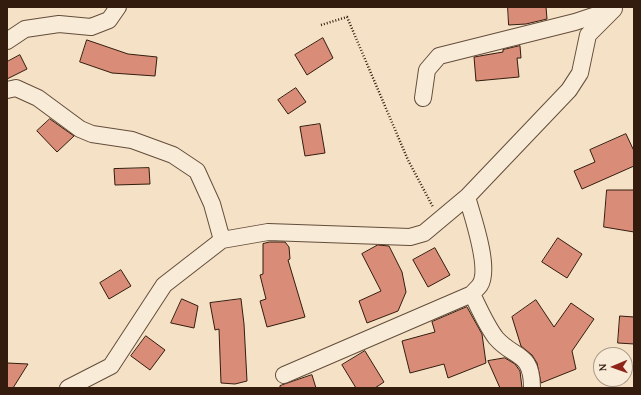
<!DOCTYPE html>
<html>
<head>
<meta charset="utf-8">
<style>
  body { margin:0 }
  #map { position:relative; width:641px; height:395px; overflow:hidden; background:#f5e1c5; font-family:"Gentium Book Plus",serif }
  canvas { display:block }
  .frame { position:absolute; inset:0; border:8px solid #331c0d; pointer-events:none }
  .north { position:absolute; left:593px; top:347px; width:40px; height:40px; box-sizing:border-box; background:#f8ecd9; border:1px solid #a99987; border-radius:50%; rotate:268deg; font-size:11px; font-weight:700; line-height:16px; text-align:center; color:#331c0d }
  .north::after { content:''; display:block; margin:auto; width:14px; height:18px; background:#8f2418; clip-path:polygon(50% 0,100% 100%,50% 72%,0 100%) }
</style>
</head>
<body>
<div id="map">
<canvas width="641" height="395"></canvas>
<div class="frame"></div>
<div class="north">N</div>
</div>
<script>
const g = document.querySelector('canvas').getContext('2d');
g.lineJoin = 'round';
function fillPath(path, color) { g.fillStyle = color; g.fill(path, 'evenodd'); }
function strokePath(path, color, width, dash) { g.strokeStyle = color; g.lineWidth = width; g.lineCap = dash ? 'butt' : 'round'; g.setLineDash(dash || []); g.stroke(path); }
const building = new Path2D(`
  M 508,7 L 546,7 L 547,19 L 526,24 L 509,25 Z
  M 323,38 L 333,58 L 307,75 L 295,55 Z
  M 87,40 L 128,54 L 157,57 L 155,76 L 112,73 L 80,62 Z
  M 520,46 L 521,58 L 517,58 L 519,77 L 476,81 L 474,57 L 503,52 L 503,50 Z
  M 20,55 L 27,69 L 7,79 L 7,62 Z
  M 296,88 L 306,102 L 288,114 L 278,100 Z
  M 50,119 L 74,136 L 57,152 L 37,131 Z
  M 320,124 L 325,153 L 305,156 L 300,127 Z
  M 626,134 L 634,151 L 634,166 L 582,189 L 574,171 L 595,162 L 590,150 Z
  M 149,168 L 150,184 L 115,185 L 114,169 Z
  M 607,190 L 634,190 L 634,232 L 604,227 Z
  M 558,238 L 582,254 L 567,278 L 542,262 Z
  M 270,242 L 285,242 L 289,247 L 290,259 L 288,260 L 305,317 L 267,327 L 260,301 L 266,299 L 260,275 L 263,274 L 263,244 Z
  M 378,245 L 389,246 L 402,272 L 406,292 L 398,311 L 367,323 L 359,301 L 381,291 L 362,254 Z
  M 435,248 L 450,275 L 428,287 L 413,260 Z
  M 121,270 L 131,286 L 109,299 L 100,283 Z
  M 182,299 L 198,306 L 194,328 L 171,323 Z
  M 241,299 L 244,324 L 247,381 L 235,384 L 221,383 L 219,329 L 215,330 L 210,303 Z
  M 536,300 L 554,327 L 571,303 L 594,319 L 572,351 L 576,369 L 541,383 L 537,363 L 532,355 L 521,346 L 512,317 Z
  M 467,307 L 482,334 L 486,363 L 448,378 L 444,364 L 410,373 L 402,341 L 435,332 L 432,322 Z
  M 620,316 L 634,317 L 634,344 L 618,343 Z
  M 146,336 L 165,350 L 150,370 L 131,356 Z
  M 365,351 L 384,382 L 375,388 L 356,388 L 342,365 Z
  M 505,358 L 515,364 L 520,371 L 522,388 L 500,388 L 488,361 Z
  M 7,363 L 28,364 L 13,388 L 7,388 Z
  M 312,375 L 316,388 L 280,388 L 280,386 Z`);
fillPath(building, '#d98c78');
strokePath(building, '#331c0d', 1);
const minor = new Path2D(`
  M 7,41 L 25,29 L 59,24 L 91,27 L 109,20 L 118,7
  M 7,90 L 16,88 L 38,98 L 80,129 L 92,134 L 132,140 L 173,155 L 197,171 L 212,204 L 222,240
  M 423,98 L 427,70 L 439,56 L 575,22 L 611,10
  M 472,294 C 479,308 486,325 496,338 C 514,359 532,351 532,388
  M 284,375 L 472,294 C 474,291 478,288 480,285 C 491,268 472,215 467,197
  M 68,388 L 111,366 L 164,285 L 222,240 L 268,232 L 410,237 L 424,233 L 467,197 L 569,90 L 580,73 L 588,35 L 614,9`);
strokePath(minor, '#644d3b', 18);
strokePath(new Path2D(`
  M 321,25 L 347,17 L 408,160 L 433,207`), '#331c0d', 2.5, [1, 2]);
strokePath(minor, '#f8ecd9', 16);
</script>
</body>
</html>
